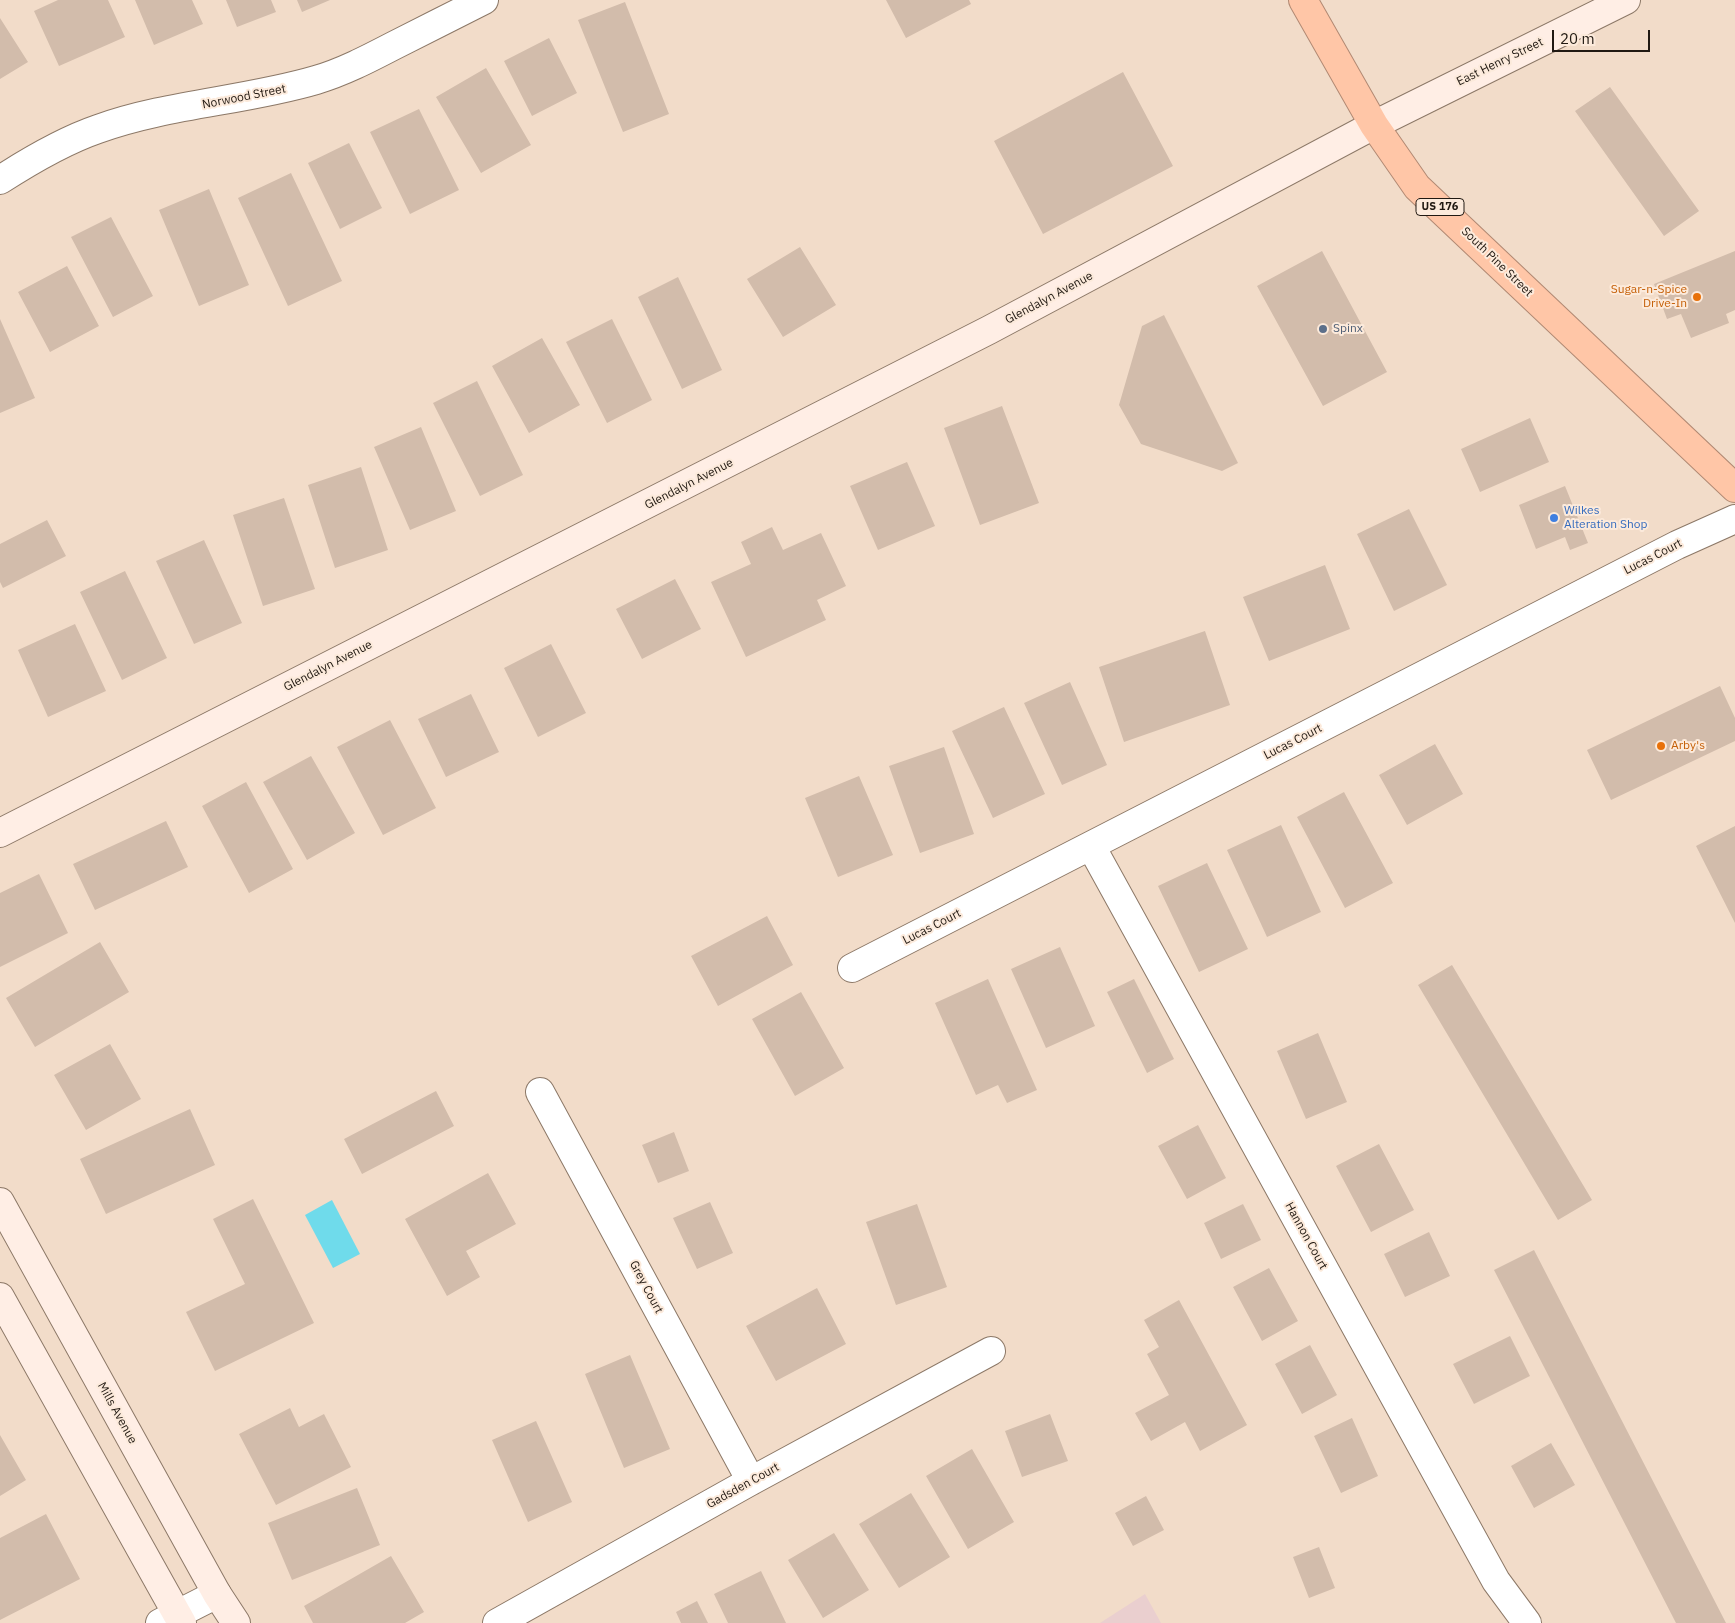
<!DOCTYPE html>
<html>
<head>
<meta charset="utf-8">
<style>
  body { margin:0 }
  #map { position:relative; width:1735px; height:1623px; overflow:hidden; background:#f2dcc9; font-family:"IBM Plex Sans",sans-serif }
  canvas { display:block }
  .scale { position:absolute; left:1552px; top:30px; width:98px; height:22px; box-sizing:border-box; border:2px solid #211912; border-top:0; padding-left:6px; font-size:15px; line-height:18px; white-space:nowrap; color:#211912; -webkit-text-stroke:4px #fceadb; paint-order:stroke }
</style>
</head>
<body>
<div id="map">
<canvas width="1735" height="1623"></canvas>
<div class="scale">20 m</div>
</div>
<script>
const g = document.querySelector('canvas').getContext('2d');
g.lineJoin = 'round';
function fillPath(path, color) { g.fillStyle = color; g.fill(path, 'evenodd'); }
function strokePath(path, color, width, dash) { g.strokeStyle = color; g.lineWidth = width; g.lineCap = dash ? 'butt' : 'round'; g.setLineDash(dash || []); g.stroke(path); }
function drawText(font, color, halo, rows, align = 'center') {
  g.font = font + ' "IBM Plex Sans",sans-serif'; g.lineWidth = 4; g.setLineDash([]); g.textBaseline = 'middle'; g.strokeStyle = halo; g.fillStyle = color; for (const [text, x, y, turn = 0] of rows) {
    g.save(); g.translate(x, y); g.rotate((+turn || 0) * Math.PI / 180); g.textAlign = isNaN(turn) ? turn : align; if (halo) g.strokeText(text, 0, 0); g.fillText(text, 0, 0); g.restore();
  }
}
fillPath(new Path2D(`
  M 1145,1594 L 1161,1623 L 1100,1623 Z`), '#eacfcf');
fillPath(new Path2D(`
  M 332,1200 L 360,1254 L 333,1268 L 305,1215 Z`), '#6fdbeb');
fillPath(new Path2D(`
  M 58,0 L 108,0 L 125,37 L 59,66 L 34,11 Z
  M 135,0 L 192,0 L 203,24 L 154,45 Z
  M 226,0 L 271,0 L 276,12 L 237,27 Z
  M 297,0 L 330,0 L 302,12 Z
  M 886,0 L 969,0 L 971,4 L 906,38 Z
  M 625,2 L 669,114 L 623,132 L 578,20 Z
  M 0,18 L 28,62 L 0,79 Z
  M 549,38 L 577,93 L 532,116 L 504,61 Z
  M 486,68 L 531,145 L 481,173 L 436,97 Z
  M 1123,72 L 1173,166 L 1043,234 L 994,141 Z
  M 1610,87 L 1699,211 L 1664,236 L 1575,111 Z
  M 419,109 L 459,190 L 410,214 L 370,132 Z
  M 349,143 L 382,208 L 340,229 L 308,163 Z
  M 291,173 L 342,281 L 288,306 L 238,198 Z
  M 209,189 L 249,285 L 199,306 L 159,210 Z
  M 111,217 L 153,296 L 113,317 L 71,237 Z
  M 800,247 L 836,305 L 783,337 L 747,279 Z
  M 1322,251 L 1387,372 L 1323,406 L 1257,286 Z
  M 1735,251 L 1735,310 L 1726,314 L 1729,323 L 1691,338 L 1681,314 L 1667,319 L 1654,284 Z
  M 67,266 L 99,326 L 50,352 L 18,292 Z
  M 678,277 L 722,370 L 682,389 L 638,297 Z
  M 1164,315 L 1238,463 L 1222,471 L 1141,444 L 1119,405 L 1142,326 Z
  M 0,319 L 35,398 L 0,413 Z
  M 612,319 L 652,400 L 607,423 L 566,342 Z
  M 542,338 L 580,405 L 529,433 L 492,366 Z
  M 477,381 L 523,475 L 480,496 L 433,403 Z
  M 1002,406 L 1039,503 L 980,525 L 944,428 Z
  M 1530,418 L 1549,462 L 1480,492 L 1461,449 Z
  M 421,427 L 456,511 L 410,530 L 374,447 Z
  M 907,462 L 935,526 L 878,550 L 850,486 Z
  M 361,467 L 388,550 L 335,568 L 308,485 Z
  M 1565,486 L 1588,543 L 1570,550 L 1565,537 L 1536,549 L 1519,505 Z
  M 284,498 L 315,589 L 263,606 L 233,515 Z
  M 1409,509 L 1447,585 L 1394,611 L 1357,534 Z
  M 47,520 L 66,556 L 3,588 L 0,582 L 0,544 Z
  M 772,527 L 783,550 L 821,533 L 846,586 L 817,600 L 826,620 L 746,657 L 711,582 L 751,564 L 741,542 Z
  M 204,540 L 242,623 L 194,644 L 156,561 Z
  M 1325,565 L 1350,629 L 1269,661 L 1243,597 Z
  M 125,571 L 167,658 L 122,680 L 80,592 Z
  M 675,579 L 701,629 L 642,659 L 616,609 Z
  M 75,624 L 106,691 L 48,717 L 18,650 Z
  M 1205,631 L 1230,705 L 1124,742 L 1099,667 Z
  M 551,644 L 586,713 L 538,737 L 504,668 Z
  M 1070,682 L 1107,765 L 1062,785 L 1024,703 Z
  M 1720,686 L 1735,718 L 1735,741 L 1611,800 L 1587,750 Z
  M 471,694 L 499,752 L 446,777 L 418,719 Z
  M 1004,707 L 1045,794 L 993,818 L 952,731 Z
  M 390,720 L 436,808 L 383,835 L 337,747 Z
  M 1435,744 L 1463,794 L 1407,825 L 1379,775 Z
  M 944,747 L 974,834 L 920,853 L 889,766 Z
  M 311,756 L 355,833 L 307,860 L 263,782 Z
  M 859,776 L 893,855 L 838,877 L 805,798 Z
  M 246,782 L 293,869 L 249,893 L 202,806 Z
  M 1344,792 L 1393,883 L 1345,908 L 1297,817 Z
  M 166,821 L 188,867 L 95,910 L 73,864 Z
  M 1281,825 L 1321,912 L 1267,937 L 1227,850 Z
  M 1735,826 L 1735,923 L 1696,846 Z
  M 1207,863 L 1248,949 L 1199,972 L 1158,886 Z
  M 39,874 L 68,933 L 0,967 L 0,893 Z
  M 767,916 L 793,965 L 718,1006 L 691,956 Z
  M 100,942 L 129,992 L 35,1047 L 6,998 Z
  M 1060,947 L 1095,1026 L 1046,1048 L 1011,969 Z
  M 1452,965 L 1592,1200 L 1558,1220 L 1418,985 Z
  M 988,979 L 1037,1090 L 1007,1103 L 998,1085 L 976,1095 L 935,1003 Z
  M 1134,979 L 1174,1059 L 1147,1073 L 1107,992 Z
  M 801,992 L 844,1068 L 795,1096 L 752,1019 Z
  M 1318,1033 L 1347,1102 L 1306,1119 L 1277,1051 Z
  M 110,1044 L 141,1099 L 86,1130 L 54,1075 Z
  M 436,1091 L 454,1126 L 362,1174 L 344,1139 Z
  M 190,1109 L 215,1165 L 106,1214 L 80,1159 Z
  M 1198,1125 L 1226,1178 L 1187,1199 L 1158,1146 Z
  M 674,1132 L 689,1171 L 658,1183 L 642,1145 Z
  M 1379,1144 L 1414,1210 L 1371,1232 L 1336,1166 Z
  M 488,1173 L 516,1224 L 466,1251 L 480,1277 L 447,1296 L 405,1219 Z
  M 253,1199 L 314,1323 L 215,1371 L 186,1312 L 245,1284 L 213,1219 Z
  M 710,1202 L 733,1253 L 697,1269 L 673,1218 Z
  M 917,1204 L 947,1287 L 896,1305 L 866,1222 Z
  M 1243,1204 L 1261,1240 L 1221,1259 L 1204,1223 Z
  M 1429,1232 L 1450,1276 L 1405,1297 L 1384,1254 Z
  M 1534,1250 L 1726,1623 L 1676,1623 L 1494,1270 Z
  M 1269,1268 L 1298,1321 L 1262,1341 L 1233,1287 Z
  M 817,1288 L 846,1344 L 776,1381 L 746,1326 Z
  M 1179,1300 L 1247,1425 L 1200,1451 L 1185,1422 L 1151,1441 L 1135,1413 L 1169,1395 L 1147,1354 L 1159,1347 L 1144,1320 Z
  M 1510,1336 L 1530,1376 L 1474,1404 L 1453,1364 Z
  M 1310,1345 L 1337,1395 L 1302,1414 L 1275,1364 Z
  M 630,1355 L 670,1449 L 624,1468 L 585,1374 Z
  M 290,1408 L 299,1427 L 324,1414 L 351,1467 L 276,1505 L 239,1434 Z
  M 1050,1414 L 1068,1461 L 1022,1477 L 1005,1431 Z
  M 1352,1418 L 1378,1476 L 1341,1493 L 1314,1436 Z
  M 536,1421 L 572,1502 L 528,1522 L 492,1440 Z
  M 0,1435 L 26,1480 L 0,1496 Z
  M 1551,1443 L 1575,1485 L 1534,1508 L 1511,1466 Z
  M 972,1449 L 1014,1522 L 968,1549 L 926,1476 Z
  M 357,1488 L 380,1545 L 292,1580 L 268,1523 Z
  M 911,1493 L 950,1557 L 899,1588 L 859,1524 Z
  M 1146,1496 L 1164,1530 L 1133,1546 L 1115,1513 Z
  M 46,1514 L 80,1579 L 0,1620 L 0,1538 Z
  M 834,1533 L 869,1590 L 823,1618 L 788,1560 Z
  M 1319,1547 L 1335,1588 L 1309,1598 L 1293,1557 Z
  M 391,1556 L 424,1612 L 405,1623 L 313,1623 L 304,1606 Z
  M 761,1571 L 786,1623 L 728,1623 L 714,1594 Z
  M 697,1601 L 708,1623 L 681,1623 L 676,1612 Z`), '#d2bcab');
const street = new Path2D(`
  M 0,180 C 31,160 63,141 98,129 C 167,104 245,101 316,80 C 343,72 368,59 393,46 C 423,31 454,15 484,0
  M 1091,846 L 1496,1581 L 1527,1623
  M 852,968 L 1677,545 L 1735,519
  M 540,1092 L 751,1481
  M 160,1623 L 217,1594
  M 497,1623 L 751,1481 L 991,1351`);
const secondary = new Path2D(`
  M 0,833 L 989,330 L 1374,125 L 1626,0
  M 0,1202 L 217,1594 L 236,1623
  M 0,1297 L 182,1623`);
const highway = new Path2D(`
  M 1303,0 L 1374,125 L 1417,187 L 1735,488`);
strokePath(street, '#8c7867', 30);
strokePath(secondary, '#8c7867', 30);
strokePath(highway, '#b18973', 30);
strokePath(street, '#fff', 28);
strokePath(secondary, '#ffeee5', 28);
strokePath(highway, '#ffc6a7', 28);
for (const [x, y, r, color] of [
  [1697,297,5,"#e8710a"],
  [1323,329,5,"#5c6f8a"],
  [1554,518,5,"#3f7fe0"],
  [1661,746,5,"#e8710a"]
]) { const dot = new Path2D(); dot.arc(x, y, r, 0, 2 * Math.PI); g.fillStyle = color; g.fill(dot); strokePath(dot, '#fceadb', 2); }
for (const [x, y, w] of [
  [1440,207,48]
]) { const box = new Path2D(); box.roundRect(x - w / 2, y - 8.5, w, 17, 4); g.fillStyle = '#fceadb'; g.fill(box); strokePath(box, '#211912', 1); }
drawText('bold 11px', '#211912', null, [
  ["US 176",1440,207]
]);
drawText('12px', '#211912', '#fceadb', [
  ["East Henry Street",1500,62,-26],
  ["Norwood Street",244,97,-11],
  ["South Pine Street",1497,262,44],
  ["Glendalyn Avenue",1049,298,-28],
  ["Glendalyn Avenue",689,484,-27],
  ["Lucas Court",1653,557,-27],
  ["Glendalyn Avenue",328,666,-27],
  ["Lucas Court",1293,742,-27],
  ["Lucas Court",932,927,-27],
  ["Hannon Court",1306,1236,61],
  ["Grey Court",646,1287,62],
  ["Mills Avenue",117,1413,61],
  ["Gadsden Court",743,1486,-29]
]);
drawText('12px', '#c56008', '#fceadb', [
  ["Sugar-n-Spice",1687,290],
  ["Drive-In",1687,304],
  ["Arby's",1671,746,"left"]
], 'right');
drawText('12px', '#4e5e75', '#fceadb', [
  ["Spinx",1333,329]
], 'left');
drawText('12px', '#366cbe', '#fceadb', [
  ["Wilkes",1564,511],
  ["Alteration Shop",1564,525]
], 'left');
</script>
</body>
</html>
